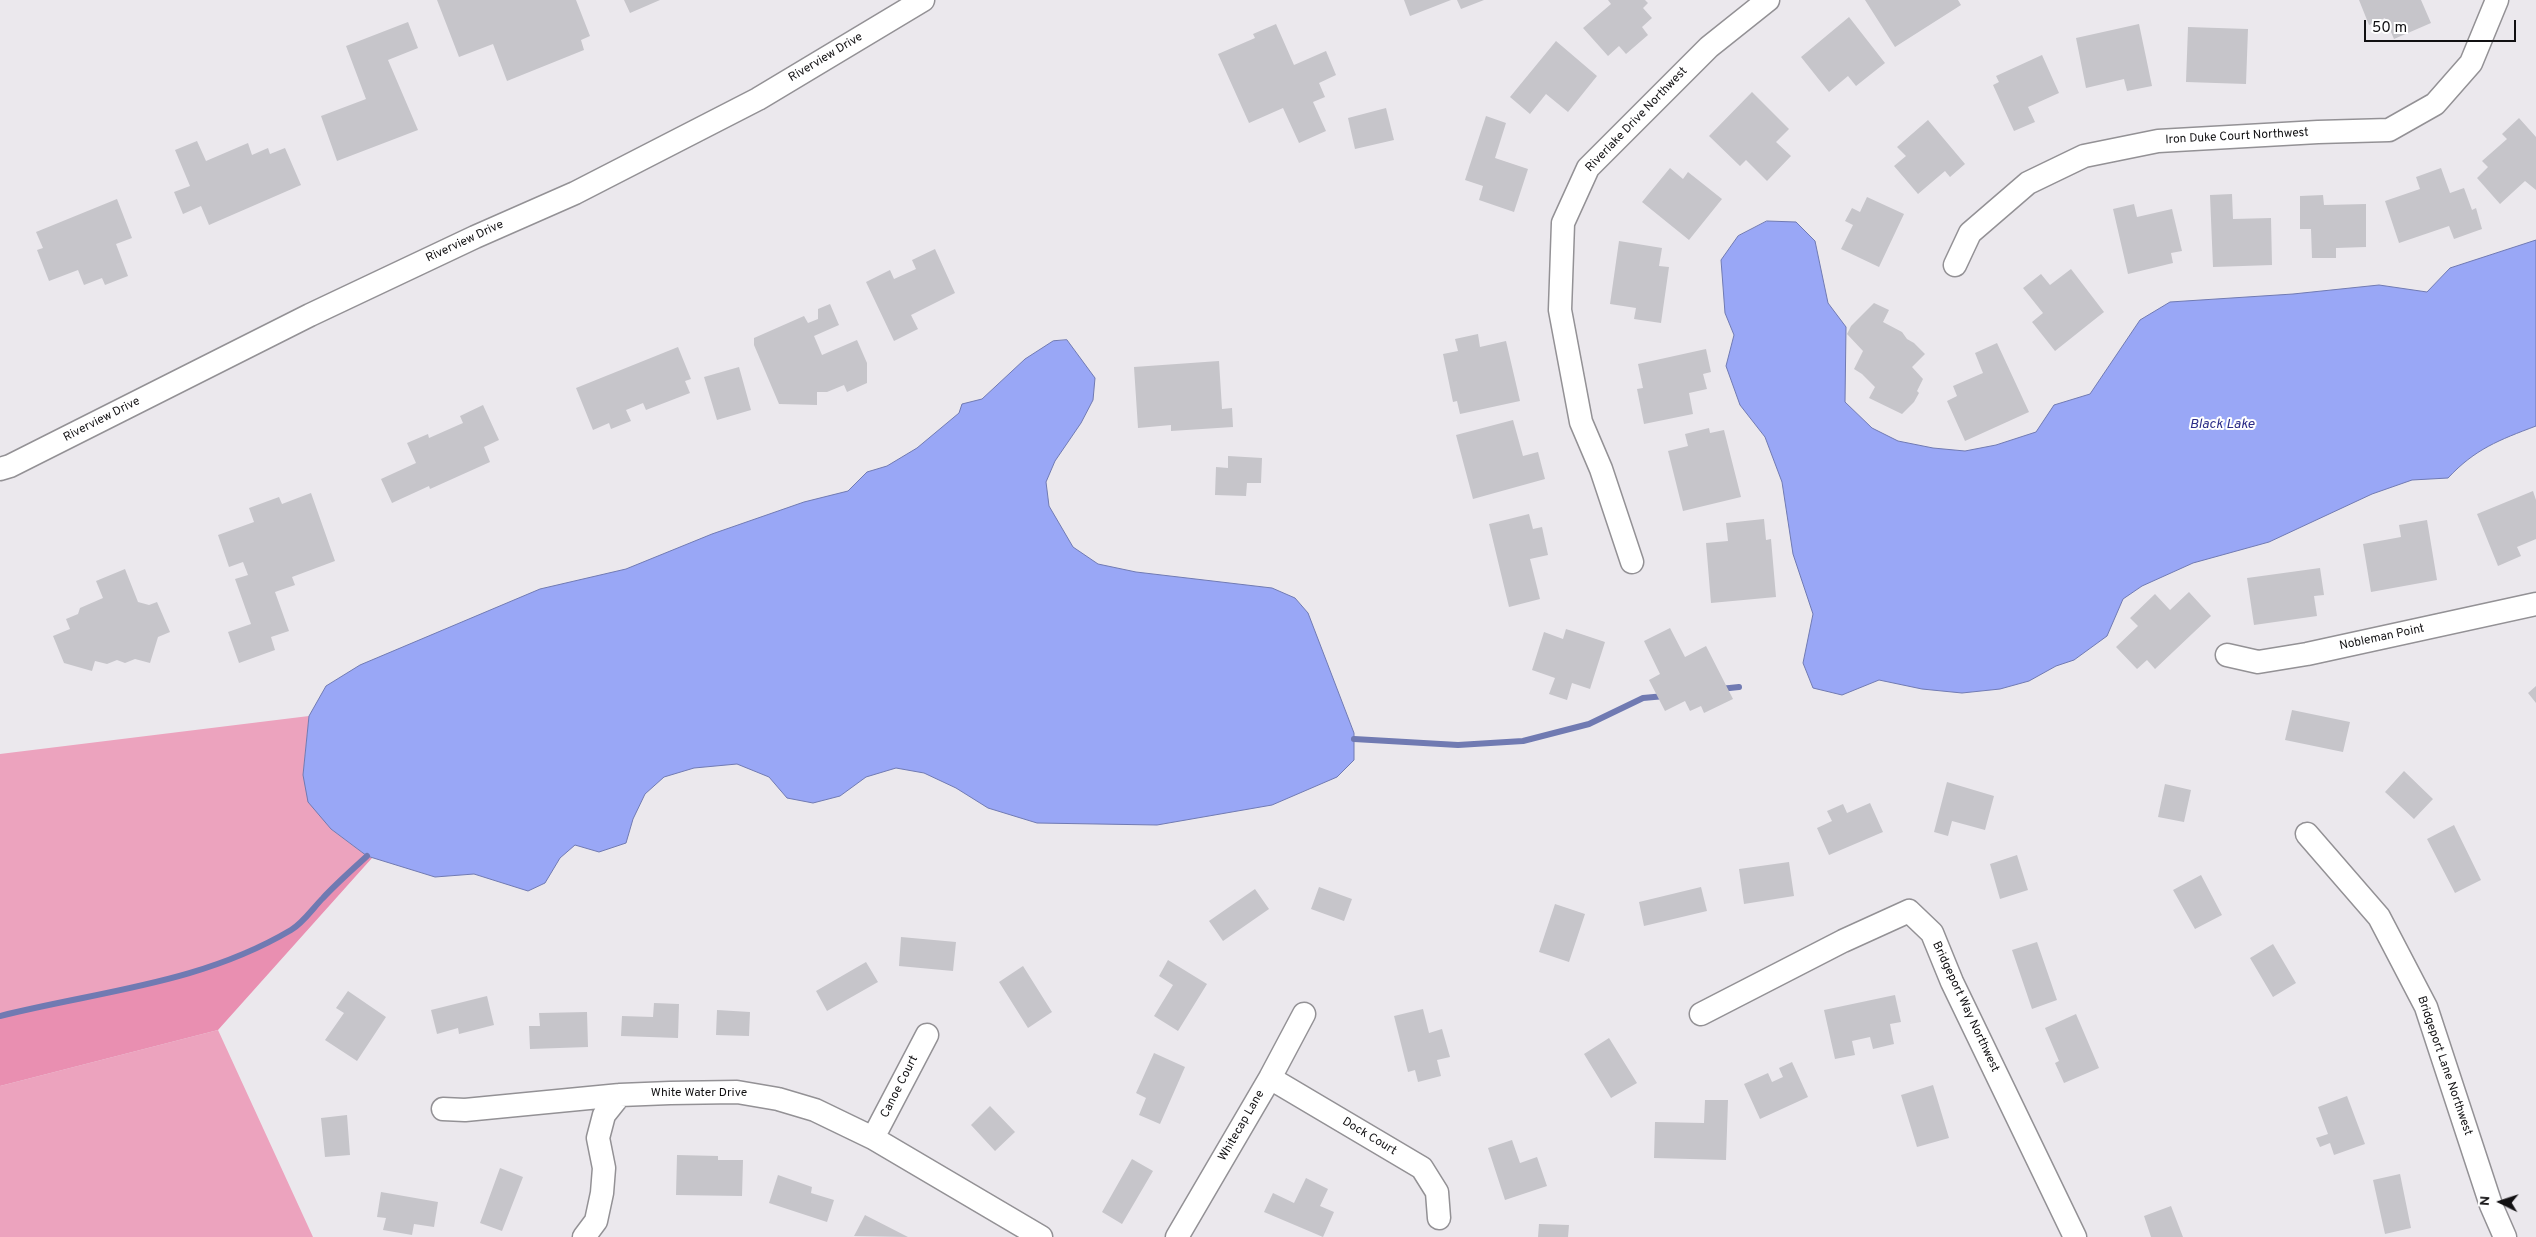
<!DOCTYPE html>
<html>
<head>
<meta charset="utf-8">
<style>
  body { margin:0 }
  #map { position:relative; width:2536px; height:1237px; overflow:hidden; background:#ebe8ed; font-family:Overpass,sans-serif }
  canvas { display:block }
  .north { position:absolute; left:2476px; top:1177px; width:50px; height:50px; -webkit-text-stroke:4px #fff; paint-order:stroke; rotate:274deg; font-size:14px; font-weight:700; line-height:20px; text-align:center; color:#111012 }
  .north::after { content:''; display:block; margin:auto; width:18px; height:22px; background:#111012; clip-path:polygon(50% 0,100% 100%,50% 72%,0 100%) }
  .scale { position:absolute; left:2364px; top:20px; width:152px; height:22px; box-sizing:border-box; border:2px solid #111012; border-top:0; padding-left:6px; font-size:15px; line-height:18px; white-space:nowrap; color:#111012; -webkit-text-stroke:4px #fff; paint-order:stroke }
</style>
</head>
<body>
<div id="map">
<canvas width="2536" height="1237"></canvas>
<div class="north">N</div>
<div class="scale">50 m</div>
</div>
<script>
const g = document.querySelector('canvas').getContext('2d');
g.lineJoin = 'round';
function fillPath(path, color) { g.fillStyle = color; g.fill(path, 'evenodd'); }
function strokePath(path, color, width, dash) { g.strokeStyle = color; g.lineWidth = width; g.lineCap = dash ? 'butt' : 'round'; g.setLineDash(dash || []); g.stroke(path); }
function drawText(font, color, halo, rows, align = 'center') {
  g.font = font + ' Overpass,sans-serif'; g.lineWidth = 4; g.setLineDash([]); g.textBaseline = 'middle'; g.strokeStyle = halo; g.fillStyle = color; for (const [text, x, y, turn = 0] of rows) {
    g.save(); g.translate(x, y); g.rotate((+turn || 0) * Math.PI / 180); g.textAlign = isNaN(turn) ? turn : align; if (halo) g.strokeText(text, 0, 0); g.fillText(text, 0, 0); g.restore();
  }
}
fillPath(new Path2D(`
  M 309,716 L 303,775 L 331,829 L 367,856 L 334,886 L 293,929 L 193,974 L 134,989 L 52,1003 L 0,1016 L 0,754 Z
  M 218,1030 L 313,1237 L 0,1237 L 0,1086 Z`), '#eca3be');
fillPath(new Path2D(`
  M 367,856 L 372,858 L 218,1030 L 0,1086 L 0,1016 L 52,1003 L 134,989 L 193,974 L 293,929 L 334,886 Z`), '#e98fb1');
const water = new Path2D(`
  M 1767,221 L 1796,222 L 1815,241 L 1828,303 L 1846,327 L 1845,402 L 1872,428 L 1898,441 L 1933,448 L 1965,451 L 1996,445 L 2036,432 L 2054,405 L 2090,394 L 2140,320 L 2170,302 L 2293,294 L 2379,285 L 2427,292 L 2450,268 L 2536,240 L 2536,426 C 2499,440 2475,449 2448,478 L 2412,480 L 2372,494 L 2269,542 L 2193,563 L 2142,586 L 2123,599 L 2107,636 L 2074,660 L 2056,666 L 2029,681 L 2000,689 L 1962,693 L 1922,689 L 1879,680 L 1842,695 L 1813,688 L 1803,663 L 1813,614 L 1793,554 L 1782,482 L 1765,437 L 1740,405 L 1726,366 L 1734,335 L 1725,313 L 1721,260 L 1738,236 Z
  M 1067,340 L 1095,378 L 1093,400 L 1081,423 L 1055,461 L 1046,482 L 1049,506 L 1073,547 L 1098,564 L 1136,572 L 1272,588 L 1295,598 L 1308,613 L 1354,733 L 1354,760 L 1337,777 L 1272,805 L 1157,825 L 1037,823 L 988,808 L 956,788 L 924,773 L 896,768 L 866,777 L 840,796 L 813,803 L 787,798 L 769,777 L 737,764 L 694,768 L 664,777 L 645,794 L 633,819 L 626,843 L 599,852 L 575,845 L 560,858 L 545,883 L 528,891 L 474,874 L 435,877 L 367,856 L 331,829 L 308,802 L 303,775 L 309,716 L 326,686 L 360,665 L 540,589 L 626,569 L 712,534 L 804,502 L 848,491 L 867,472 L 887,466 L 917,448 L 959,413 L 962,404 L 982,399 L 1025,359 L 1053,341 Z`);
fillPath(water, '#99a7f6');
strokePath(water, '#707ab2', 1);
strokePath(new Path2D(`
  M 1720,689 L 1739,687
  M 1354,739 L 1458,745 L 1523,741 L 1589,724 L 1643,698 L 1665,696
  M 0,1016 C 99,991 200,984 291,930 C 303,923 313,908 323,898 C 337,883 352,870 367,856`), '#707ab2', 6);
fillPath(new Path2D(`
  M 437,0 L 576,0 L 590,36 L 581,40 L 584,50 L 507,81 L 493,44 L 459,57 Z
  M 624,0 L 660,0 L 630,13 Z
  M 1404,0 L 1451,0 L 1410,16 Z
  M 1457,0 L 1484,0 L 1461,9 Z
  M 1608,0 L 1645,0 L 1648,3 L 1643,8 L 1652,18 L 1642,27 L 1648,35 L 1626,54 L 1619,46 L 1608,56 L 1583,28 L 1611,4 Z
  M 1865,0 L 1958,0 L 1961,5 L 1895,47 Z
  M 2359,0 L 2421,0 L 2431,23 L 2394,39 L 2385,18 L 2369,25 Z
  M 1849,17 L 1885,63 L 1856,86 L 1848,76 L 1829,92 L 1801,57 Z
  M 408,22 L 418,48 L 388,60 L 418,130 L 337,161 L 321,116 L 366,99 L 346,46 Z
  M 1276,24 L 1294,65 L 1326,51 L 1336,75 L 1319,83 L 1325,97 L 1313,102 L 1326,131 L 1299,143 L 1283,108 L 1249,123 L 1218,54 L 1255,38 L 1253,34 Z
  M 2139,24 L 2152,86 L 2127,91 L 2124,79 L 2086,88 L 2076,38 Z
  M 2188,27 L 2248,29 L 2246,84 L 2186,82 Z
  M 1556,41 L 1597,76 L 1568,112 L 1546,94 L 1530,114 L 1510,97 Z
  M 2042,55 L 2059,93 L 2028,107 L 2035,122 L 2014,131 L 1993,85 L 1999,82 L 1996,76 Z
  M 1752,92 L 1789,129 L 1776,142 L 1791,156 L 1767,181 L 1746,160 L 1740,166 L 1709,136 Z
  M 1386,108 L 1394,140 L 1355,149 L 1348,118 Z
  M 1486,116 L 1506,123 L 1495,158 L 1528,169 L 1514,212 L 1479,200 L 1483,186 L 1465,180 Z
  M 2519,118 L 2536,137 L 2536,190 L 2525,181 L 2500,204 L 2477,178 L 2488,167 L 2482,161 L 2507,139 L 2502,134 Z
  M 1928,120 L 1965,164 L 1950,177 L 1945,171 L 1918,194 L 1894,166 L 1906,156 L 1897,147 Z
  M 197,141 L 206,161 L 248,143 L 252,155 L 268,148 L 270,154 L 285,148 L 301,185 L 209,225 L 201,206 L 183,214 L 174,192 L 190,186 L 175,150 Z
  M 1670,168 L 1683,179 L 1688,172 L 1722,199 L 1689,240 L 1642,202 Z
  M 2441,168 L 2450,193 L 2464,188 L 2472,210 L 2476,208 L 2482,229 L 2454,239 L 2449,226 L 2399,243 L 2385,201 L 2420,189 L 2416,177 Z
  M 2232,194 L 2233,219 L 2271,218 L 2272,265 L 2213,267 L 2210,195 Z
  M 2323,195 L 2324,205 L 2366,204 L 2366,247 L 2336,248 L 2336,258 L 2312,258 L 2311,229 L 2300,229 L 2300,196 Z
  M 1867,197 L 1904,214 L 1879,267 L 1841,249 L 1853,225 L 1845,221 L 1852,208 L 1860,212 Z
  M 117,199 L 132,238 L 116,244 L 128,276 L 105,285 L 102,278 L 84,285 L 78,270 L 49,281 L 37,250 L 43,248 L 36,232 Z
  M 2134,204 L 2137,217 L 2172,209 L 2182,251 L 2171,253 L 2173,263 L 2128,274 L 2113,209 Z
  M 1619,241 L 1662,248 L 1659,266 L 1669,267 L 1661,323 L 1634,319 L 1636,308 L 1610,304 Z
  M 935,249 L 955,293 L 911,315 L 918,329 L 894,341 L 866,282 L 890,270 L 894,279 L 916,269 L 912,260 Z
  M 2071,269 L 2104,312 L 2055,351 L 2032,322 L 2043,313 L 2023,288 L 2041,274 L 2050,285 Z
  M 1874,303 L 1889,310 L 1883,322 L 1902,332 L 1907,339 L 1914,343 L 1925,354 L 1912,367 L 1923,379 L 1917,391 L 1919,393 L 1914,402 L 1902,414 L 1869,398 L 1875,387 L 1862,374 L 1854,369 L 1863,351 L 1847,334 L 1851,326 Z
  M 830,304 L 839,325 L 814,336 L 822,355 L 857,340 L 867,363 L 867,383 L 847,392 L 844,385 L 827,392 L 817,392 L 817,405 L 779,404 L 754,345 L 754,338 L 804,316 L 808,323 L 818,319 L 818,309 Z
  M 1478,334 L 1480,347 L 1506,341 L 1520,401 L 1460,414 L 1457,401 L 1453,402 L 1443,354 L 1458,351 L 1455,339 Z
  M 1997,343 L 2029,412 L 1965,441 L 1947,401 L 1957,396 L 1953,386 L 1983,373 L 1975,353 Z
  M 678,347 L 691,379 L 685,381 L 690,393 L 646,410 L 643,403 L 626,410 L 631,421 L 611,429 L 609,423 L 593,430 L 576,388 Z
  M 1706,349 L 1711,372 L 1703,374 L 1707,389 L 1689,393 L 1693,414 L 1644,424 L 1637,389 L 1643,388 L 1638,364 Z
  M 1219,361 L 1222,409 L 1232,408 L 1233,427 L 1171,431 L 1171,425 L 1138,428 L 1134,367 Z
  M 739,367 L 751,410 L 717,420 L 704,377 Z
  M 483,405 L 499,440 L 484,447 L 490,462 L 430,489 L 429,486 L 392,503 L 381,479 L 416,463 L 407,443 L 428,434 L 429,438 L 463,423 L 460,416 Z
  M 1513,420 L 1523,456 L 1538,452 L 1545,479 L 1473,499 L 1456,435 Z
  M 1709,428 L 1710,433 L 1724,430 L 1741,497 L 1683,511 L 1668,451 L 1688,446 L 1685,434 Z
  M 1228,456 L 1262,458 L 1261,483 L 1247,483 L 1246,496 L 1215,495 L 1216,467 L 1228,468 Z
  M 2533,491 L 2536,500 L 2536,539 L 2517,547 L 2521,556 L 2498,566 L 2477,514 Z
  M 311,493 L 335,561 L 292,577 L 295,585 L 275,592 L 289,631 L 271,637 L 275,650 L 239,663 L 228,632 L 251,624 L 235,579 L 248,575 L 243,562 L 229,567 L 218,535 L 254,522 L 249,508 L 279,497 L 282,504 Z
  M 1529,514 L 1533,529 L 1542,527 L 1548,555 L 1530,559 L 1540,599 L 1509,607 L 1489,524 Z
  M 1764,519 L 1766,540 L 1771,539 L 1776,597 L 1711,603 L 1706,543 L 1728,541 L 1726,523 Z
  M 2427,520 L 2437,580 L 2371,592 L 2363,544 L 2401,537 L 2399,525 Z
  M 2320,568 L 2324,595 L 2314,596 L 2317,616 L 2254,625 L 2247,578 Z
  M 125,569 L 138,602 L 149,605 L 157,602 L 170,632 L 158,637 L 150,663 L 135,659 L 125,663 L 117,660 L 107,664 L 95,661 L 92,671 L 64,663 L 53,636 L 70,629 L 66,619 L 78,614 L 80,608 L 103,598 L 96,581 Z
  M 2189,592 L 2211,616 L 2155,669 L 2147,660 L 2137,669 L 2116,647 L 2138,626 L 2130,618 L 2155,594 L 2170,610 Z
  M 1670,628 L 1685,657 L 1706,646 L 1733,699 L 1704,713 L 1701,706 L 1690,711 L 1685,701 L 1665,711 L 1649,680 L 1660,674 L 1644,641 Z
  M 1566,629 L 1605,642 L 1590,689 L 1572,683 L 1567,700 L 1549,694 L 1555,678 L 1532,670 L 1544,632 L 1563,639 Z
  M 2536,686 L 2536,703 L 2528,693 Z
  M 2292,710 L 2350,722 L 2343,752 L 2285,740 Z
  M 2404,771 L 2433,799 L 2414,819 L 2385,792 Z
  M 1947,782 L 1994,796 L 1985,830 L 1952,821 L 1948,836 L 1934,832 Z
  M 2165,784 L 2191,790 L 2184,822 L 2158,817 Z
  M 1870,803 L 1883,832 L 1829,855 L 1817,828 L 1832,821 L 1827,811 L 1843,804 L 1847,813 Z
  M 2454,825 L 2481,880 L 2455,893 L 2427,839 Z
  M 2017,855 L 2028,890 L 2000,899 L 1990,864 Z
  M 1789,862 L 1794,896 L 1744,904 L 1739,869 Z
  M 2201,875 L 2222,915 L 2195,929 L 2173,890 Z
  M 1319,887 L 1352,899 L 1344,921 L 1311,909 Z
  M 1701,887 L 1707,911 L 1644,926 L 1639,902 Z
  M 1255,889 L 1269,909 L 1223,941 L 1209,921 Z
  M 1555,904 L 1585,914 L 1569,962 L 1539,952 Z
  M 901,937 L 956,942 L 953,971 L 899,966 Z
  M 2037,942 L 2057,1000 L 2032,1009 L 2012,950 Z
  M 2273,944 L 2296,983 L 2273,997 L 2250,958 Z
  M 1168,960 L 1207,984 L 1178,1031 L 1154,1016 L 1173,985 L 1159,976 Z
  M 866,962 L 878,982 L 827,1011 L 816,991 Z
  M 1023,966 L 1052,1012 L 1028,1028 L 999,982 Z
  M 348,991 L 386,1017 L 357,1061 L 325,1040 L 344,1013 L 336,1008 Z
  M 1895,995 L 1901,1022 L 1890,1024 L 1894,1044 L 1873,1049 L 1870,1037 L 1852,1041 L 1855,1055 L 1835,1059 L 1824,1010 Z
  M 487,996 L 494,1025 L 459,1034 L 458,1028 L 437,1034 L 431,1010 Z
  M 654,1003 L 679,1004 L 678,1038 L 621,1036 L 622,1016 L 653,1017 Z
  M 1423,1009 L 1429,1033 L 1442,1029 L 1450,1057 L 1437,1060 L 1441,1076 L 1418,1082 L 1415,1070 L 1408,1072 L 1394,1016 Z
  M 717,1010 L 750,1012 L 749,1036 L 716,1035 Z
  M 587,1012 L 588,1047 L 530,1049 L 529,1026 L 540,1026 L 539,1013 Z
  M 2076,1014 L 2099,1068 L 2064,1083 L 2055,1063 L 2059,1061 L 2045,1028 Z
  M 1609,1038 L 1637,1083 L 1611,1098 L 1584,1054 Z
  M 1154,1053 L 1185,1067 L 1160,1124 L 1139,1115 L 1146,1098 L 1136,1093 Z
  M 1792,1062 L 1808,1097 L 1760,1119 L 1744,1084 L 1768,1073 L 1772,1082 L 1783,1077 L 1779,1068 Z
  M 1933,1085 L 1949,1138 L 1917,1147 L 1901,1095 Z
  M 2347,1096 L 2365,1144 L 2334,1155 L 2330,1143 L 2320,1147 L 2316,1138 L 2328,1134 L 2318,1107 Z
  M 1705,1100 L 1728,1100 L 1726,1160 L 1654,1158 L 1655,1122 L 1704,1123 Z
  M 990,1106 L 1015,1132 L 995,1151 L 971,1125 Z
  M 347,1115 L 350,1155 L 325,1157 L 321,1118 Z
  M 1512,1140 L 1520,1163 L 1537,1157 L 1547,1186 L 1505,1200 L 1488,1148 Z
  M 677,1155 L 718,1156 L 718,1160 L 743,1160 L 742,1196 L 676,1195 Z
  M 1132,1159 L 1153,1171 L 1122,1224 L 1102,1212 Z
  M 500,1168 L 523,1177 L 502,1231 L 480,1223 Z
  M 2400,1174 L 2411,1228 L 2385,1234 L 2373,1180 Z
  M 778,1175 L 812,1187 L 811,1193 L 834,1200 L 827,1222 L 769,1203 Z
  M 1306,1178 L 1328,1189 L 1320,1206 L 1334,1212 L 1323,1237 L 1264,1212 L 1273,1193 L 1294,1203 Z
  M 381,1192 L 438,1202 L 434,1227 L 414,1224 L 412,1235 L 383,1230 L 386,1218 L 377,1217 Z
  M 2171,1206 L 2183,1237 L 2151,1237 L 2144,1216 Z
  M 865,1215 L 908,1237 L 854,1236 Z
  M 1539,1224 L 1569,1225 L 1568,1237 L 1538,1237 Z`), '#c6c5ca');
const minor = new Path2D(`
  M 1955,265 L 1970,233 L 2028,183 L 2084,156 L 2158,141 L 2318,132 L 2389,130 L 2435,104 L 2471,63 L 2497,0
  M 0,469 L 10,466 L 310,315 L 475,237 L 575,193 L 758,99 L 923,0
  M 1632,562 L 1601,469 L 1581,422 L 1560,310 L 1563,223 L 1588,168 L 1709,47 L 1768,0
  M 2227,655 L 2258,662 L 2307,654 L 2536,604
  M 2307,834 L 2379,917 L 2426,1007 L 2491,1205 L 2505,1237
  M 1701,1014 L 1843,941 L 1909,911 L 1932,933 L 1952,982 L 2075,1237
  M 1270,1078 L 1422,1168 L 1437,1192 L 1439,1218
  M 443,1109 L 465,1110 L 620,1095 L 670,1093 L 737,1092 L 778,1099 L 815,1110 L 873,1138 L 1041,1237
  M 873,1138 L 927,1035
  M 584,1237 L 596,1221 L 602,1193 L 604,1168 L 598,1138 L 604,1115 L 620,1095
  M 1177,1237 L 1270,1078 L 1304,1014`);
strokePath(minor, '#939195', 25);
strokePath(minor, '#fff', 22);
drawText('12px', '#111012', '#fff', [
  ["Riverview Drive",826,58,-31],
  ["Riverlake Drive Northwest",1637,120,-46],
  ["Iron Duke Court Northwest",2237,137,-3],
  ["Riverview Drive",465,242,-25],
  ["Riverview Drive",102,420,-27],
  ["Nobleman Point",2382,638,-12],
  ["Bridgeport Way Northwest",1965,1007,65],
  ["Bridgeport Lane Northwest",2444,1066,71],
  ["Canoe Court",900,1087,-63],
  ["White Water Drive",699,1094],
  ["Whitecap Lane",1242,1126,-60],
  ["Dock Court",1369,1137,31]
]);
drawText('italic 14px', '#2c2d87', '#fff', [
  ["Black Lake",2222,425]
]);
</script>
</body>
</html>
